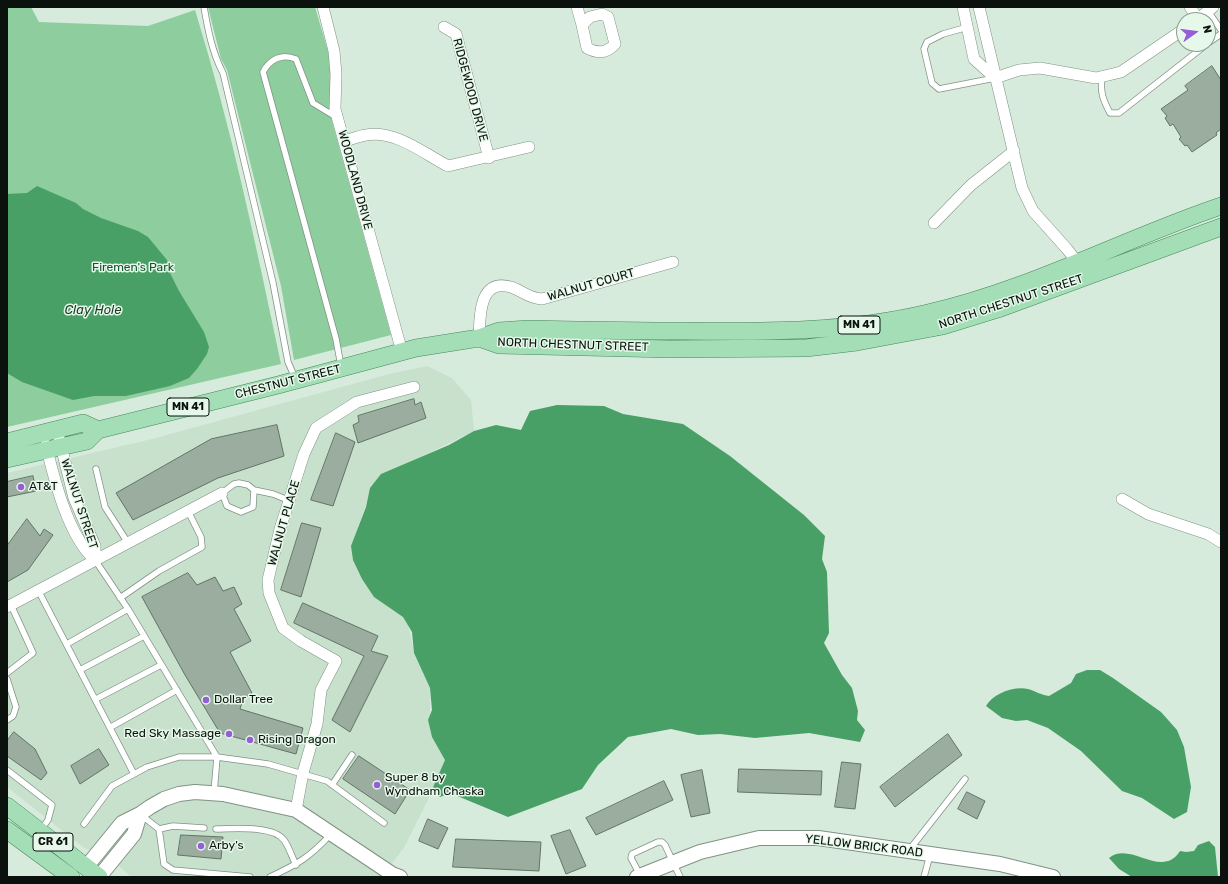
<!DOCTYPE html>
<html>
<head>
<meta charset="utf-8">
<style>
  body { margin:0 }
  #map { position:relative; width:1228px; height:884px; overflow:hidden; background:#d7ebdc; font-family:Rubik,sans-serif }
  canvas { display:block }
  .frame { position:absolute; inset:0; border:8px solid #0b110c; pointer-events:none }
  .north { position:absolute; left:1176px; top:12px; width:40px; height:40px; box-sizing:border-box; background:#e5f8e9; border:1px solid #8e9c91; border-radius:50%; rotate:76deg; font-size:11px; font-weight:700; line-height:16px; text-align:center; color:#0b110c }
  .north::after { content:''; display:block; margin:auto; width:14px; height:18px; background:#955ed7; clip-path:polygon(50% 0,100% 100%,50% 72%,0 100%) }
</style>
</head>
<body>
<div id="map">
<canvas width="1228" height="884"></canvas>
<div class="frame"></div>
<div class="north">N</div>
</div>
<script>
const g = document.querySelector('canvas').getContext('2d');
g.lineJoin = 'round';
function fillPath(path, color) { g.fillStyle = color; g.fill(path, 'evenodd'); }
function strokePath(path, color, width, dash) { g.strokeStyle = color; g.lineWidth = width; g.lineCap = dash ? 'butt' : 'round'; g.setLineDash(dash || []); g.stroke(path); }
function drawText(font, color, halo, rows, align = 'center') {
  g.font = font + ' Rubik,sans-serif'; g.lineWidth = 3; g.setLineDash([]); g.textBaseline = 'middle'; g.strokeStyle = halo; g.fillStyle = color; for (const [text, x, y, turn = 0] of rows) {
    g.save(); g.translate(x, y); g.rotate((+turn || 0) * Math.PI / 180); g.textAlign = isNaN(turn) ? turn : align; if (halo) g.strokeText(text, 0, 0); g.fillText(text, 0, 0); g.restore();
  }
}
fillPath(new Path2D(`
  M 427,366 L 452,378 L 471,400 L 474,431 L 410,462 L 368,499 L 358,527 L 389,593 L 408,625 L 415,656 L 430,688 L 430,727 L 447,762 L 404,848 L 381,877 L 131,877 L 119,866 L 83,847 L 7,787 L 7,473 L 152,439 L 389,374 Z`), '#c7e1cd');
fillPath(new Path2D(`
  M 7,7 L 31,7 L 39,22 L 148,26 L 195,10 C 231,126 256,245 281,364 L 7,427 Z
  M 208,7 L 315,7 L 330,58 L 330,106 L 332,121 L 391,335 L 294,360 L 281,286 L 227,70 L 221,59 Z`), '#8dcd9e');
fillPath(new Path2D(`
  M 37,186 L 76,203 L 83,209 L 101,218 L 138,231 L 148,237 L 167,260 L 170,273 L 179,291 L 204,332 L 209,347 L 207,354 L 197,369 L 189,378 L 170,386 L 126,396 L 94,396 L 73,400 L 22,382 L 7,373 L 7,194 L 27,193 Z
  M 557,405 L 604,406 L 623,414 L 683,424 L 730,456 L 804,515 L 825,536 L 822,559 L 827,572 L 829,633 L 824,643 L 842,675 L 852,688 L 858,711 L 857,720 L 865,730 L 860,742 L 809,733 L 755,738 L 720,734 L 698,735 L 671,729 L 628,737 L 598,765 L 582,789 L 508,817 L 450,793 L 440,797 L 431,792 L 445,760 L 432,737 L 428,720 L 432,710 L 430,688 L 414,653 L 412,632 L 403,617 L 374,597 L 362,579 L 353,560 L 351,546 L 366,507 L 370,488 L 381,474 L 449,445 L 474,431 L 496,425 L 521,430 L 530,411 Z
  M 1087,670 L 1100,670 L 1113,678 L 1161,712 L 1177,730 L 1184,747 L 1191,787 L 1187,812 L 1174,819 L 1142,798 L 1122,791 L 1081,751 L 1048,728 L 1027,720 L 1016,721 L 1002,718 L 986,706 C 993,694 1013,686 1028,689 C 1035,691 1041,695 1049,696 L 1071,683 L 1076,674 Z
  M 1209,841 L 1215,847 L 1218,877 L 1132,877 L 1119,869 L 1109,858 C 1130,840 1162,880 1180,851 L 1186,852 L 1194,851 L 1198,845 Z`), '#49a066');
const building = new Path2D(`
  M 1212,66 L 1221,80 L 1221,129 L 1216,133 L 1217,135 L 1192,152 L 1187,145 L 1185,146 L 1179,139 L 1181,137 L 1173,124 L 1170,126 L 1165,118 L 1167,116 L 1161,109 L 1188,90 L 1185,86 Z
  M 414,399 L 415,405 L 421,402 L 426,418 L 358,443 L 353,425 L 359,422 L 358,416 Z
  M 277,425 L 284,456 L 218,478 L 133,520 L 116,493 L 211,439 Z
  M 336,433 L 355,442 L 333,506 L 311,500 Z
  M 33,476 L 36,491 L 7,497 L 7,482 Z
  M 27,519 L 40,536 L 44,529 L 53,535 L 28,570 L 7,582 L 7,546 Z
  M 302,523 L 321,528 L 301,597 L 281,590 Z
  M 188,573 L 197,585 L 215,577 L 223,591 L 234,587 L 242,604 L 234,609 L 251,641 L 230,652 L 252,693 L 243,699 L 240,709 L 303,728 L 296,754 L 220,733 L 185,675 L 142,597 Z
  M 303,603 L 378,636 L 371,651 L 388,656 L 350,732 L 332,720 L 364,656 L 294,623 Z
  M 14,732 L 35,749 L 47,773 L 41,780 L 7,756 L 7,741 Z
  M 948,734 L 962,755 L 895,807 L 880,787 Z
  M 99,749 L 109,765 L 80,784 L 71,766 Z
  M 359,756 L 410,790 L 395,814 L 343,779 Z
  M 842,762 L 861,764 L 855,809 L 835,807 Z
  M 739,769 L 822,771 L 821,795 L 738,792 Z
  M 702,770 L 710,813 L 691,817 L 681,775 Z
  M 664,781 L 673,800 L 596,835 L 586,818 Z
  M 967,792 L 985,801 L 977,819 L 958,809 Z
  M 428,819 L 448,828 L 438,849 L 419,841 Z
  M 570,830 L 586,866 L 566,874 L 551,836 Z
  M 181,835 L 223,837 L 221,859 L 178,855 Z
  M 456,839 L 541,842 L 539,871 L 453,867 Z`);
fillPath(building, '#9bad9f');
strokePath(building, '#637467', 1);
const service = new Path2D(`
  M 204,7 C 208,30 212,52 223,73 L 273,283 L 288,362 L 295,378
  M 1208,11 L 1221,30
  M 968,27 L 943,34 L 927,42 L 924,49 L 932,83 L 939,89 L 995,78
  M 1208,43 L 1221,34
  M 1102,77 C 1100,92 1103,100 1110,113 L 1119,113 L 1207,44
  M 336,117 L 313,103 L 296,59 C 282,53 270,59 263,72 L 336,339 L 341,366
  M 96,469 L 105,507 L 128,543
  M 254,490 L 253,507 L 241,512 L 227,506 L 222,493 L 234,484 L 239,483 L 248,485 L 254,490 L 273,494 L 288,500
  M 95,560 L 128,609 L 217,757 L 214,793
  M 38,590 L 134,774
  M 120,598 L 159,571 L 202,547 L 201,537 L 188,511
  M 67,644 L 128,609
  M 80,670 L 144,636
  M 7,673 L 33,653 L 11,605
  M 7,679 L 16,707 L 13,716 L 7,720
  M 96,699 L 161,665
  M 111,727 L 177,690
  M 7,770 L 52,805 L 48,820 L 30,845
  M 332,785 L 352,755
  M 141,815 L 159,829 L 164,864 L 173,870 L 250,877
  M 84,824 L 112,786 L 147,767 L 179,757 L 217,757 L 268,764 L 327,781 L 384,823
  M 159,829 L 173,826 L 204,828
  M 216,829 C 233,829 273,825 284,840 C 289,847 292,857 296,865
  M 910,849 L 965,779
  M 640,875 L 631,858 L 632,854 L 658,842 L 662,842 L 665,845 L 680,877
  M 270,877 C 298,864 310,857 331,834
  M 924,877 L 930,855`);
const minor = new Path2D(`
  M 323,7 L 334,51 L 336,74 L 335,109 L 402,352
  M 577,7 L 582,25
  M 963,7 L 974,59 L 995,78
  M 979,7 L 1022,188 L 1033,211 L 1067,249 L 1077,262
  M 1190,7 L 1198,19
  M 602,14 L 608,17 L 615,44 C 607,53 598,54 587,48 L 582,25 L 590,17 Z
  M 1197,20 L 1213,7
  M 444,27 L 456,34 L 489,158
  M 995,78 L 1019,70 L 1040,68 L 1096,78 L 1121,72 L 1184,29
  M 345,141 C 352,139 359,136 366,135 C 396,130 423,153 448,166 L 529,147
  M 934,223 L 971,185 L 1014,151
  M 479,338 C 480,318 478,278 511,287 C 523,291 528,298 542,299 L 673,262
  M 57,430 L 74,498 L 95,546 L 95,560
  M 46,445 C 54,479 68,536 95,560
  M 1122,499 L 1148,514 L 1208,534 L 1221,542
  M 7,607 L 222,493
  M 296,810 L 303,773 L 317,724 L 321,690 L 336,661 L 301,641 L 283,628 L 269,593 L 268,580 L 280,529 L 304,454 L 316,428 L 357,402 L 414,387`);
const tertiary = new Path2D(`
  M 87,866 L 122,823 L 140,814 L 150,807 L 164,799 L 179,794 L 195,792 L 223,794 L 296,810 L 392,874 L 400,877
  M 99,877 L 134,834 L 140,814
  M 637,877 L 700,852 L 759,838 L 818,838 L 1000,864 L 1053,877`);
const primary = new Path2D(`
  M 479,338 L 499,345 L 669,349 L 806,348 L 857,342 L 943,326 L 998,309 L 1221,227
  M 7,442 L 83,423 L 98,430
  M 7,459 L 87,441 L 98,430 L 278,385 L 416,348 L 479,338 L 499,331 L 528,329 C 580,330 633,331 685,331 C 767,332 849,332 928,313 C 1030,290 1123,239 1221,206
  M 7,806 L 99,877
  M 7,830 L 71,877`);
strokePath(service, '#819285', 7);
strokePath(minor, '#819285', 12);
strokePath(tertiary, '#819285', 16);
strokePath(primary, '#46885b', 18);
strokePath(service, '#fff', 5.5);
strokePath(minor, '#fff', 11);
strokePath(tertiary, '#fff', 14);
strokePath(primary, '#a3deb6', 17);
for (const [x, y, r, color] of [
  [21,487,4,"#955ed7"],
  [206,700,4,"#955ed7"],
  [229,734,4,"#955ed7"],
  [250,740,4,"#955ed7"],
  [377,785,4,"#955ed7"],
  [201,846,4,"#955ed7"]
]) { const dot = new Path2D(); dot.arc(x, y, r, 0, 2 * Math.PI); g.fillStyle = color; g.fill(dot); strokePath(dot, '#e5f8e9', 1.5); }
for (const [x, y, w] of [
  [859,325,42],
  [188,407,42],
  [53,842,40]
]) { const box = new Path2D(); box.roundRect(x - w / 2, y - 9, w, 18, 3); g.fillStyle = '#e5f8e9'; g.fill(box); strokePath(box, '#0b110c', 1); }
drawText('bold 11px', '#0b110c', null, [
  ["MN 41",859,325],
  ["MN 41",188,407],
  ["CR 61",53,842]
]);
drawText('12px', '#0b110c', '#e5f8e9', [
  ["RIDGEWOOD DRIVE",470,90,75],
  ["WOODLAND DRIVE",355,180,75],
  ["WALNUT COURT",591,285,-16],
  ["NORTH CHESTNUT STREET",1011,302,-18],
  ["NORTH CHESTNUT STREET",573,345,2],
  ["CHESTNUT STREET",288,382,-14],
  ["WALNUT STREET",79,504,72],
  ["WALNUT PLACE",284,523,-74],
  ["YELLOW BRICK ROAD",864,846,7]
]);
drawText('12px', '#12522c', '#e5f8e9', [
  ["Firemen's Park",133,268]
]);
drawText('12px', '#0b110c', '#e5f8e9', [
  ["AT&T",29,487],
  ["Dollar Tree",214,700],
  ["Red Sky Massage",221,734,"right"],
  ["Rising Dragon",258,740],
  ["Super 8 by",385,778],
  ["Wyndham Chaska",385,792],
  ["Arby's",209,846]
], 'left');
drawText('italic 13px', '#173b23', '#e5f8e9', [
  ["Clay Hole",93,310]
]);
</script>
</body>
</html>
